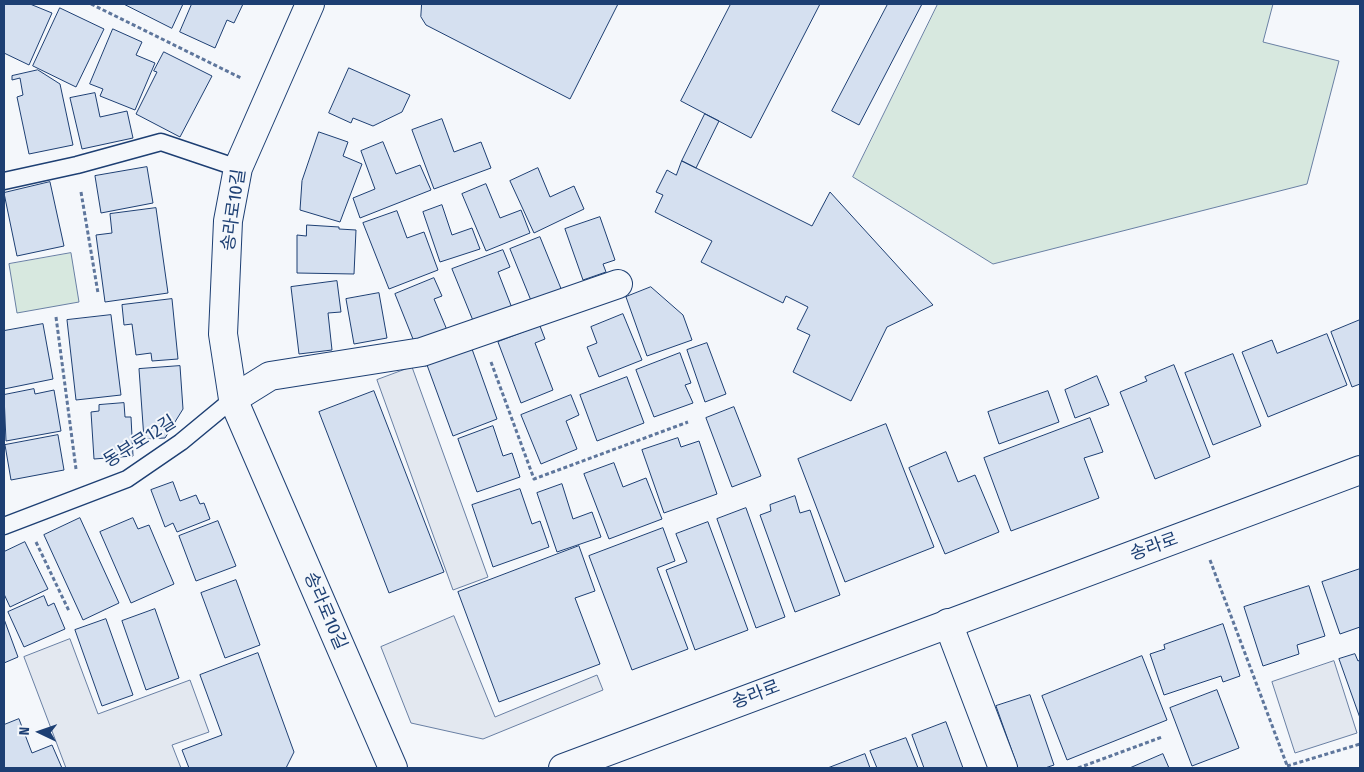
<!DOCTYPE html>
<html>
<head>
<meta charset="utf-8">
<style>
  body { margin:0 }
  #map { position:relative; width:1364px; height:772px; overflow:hidden; background:#f4f7fb; font-family:"Fira Sans Condensed",sans-serif }
  canvas { display:block }
  .frame { position:absolute; inset:0; border:5px solid #1d3f73; pointer-events:none }
  .north { position:absolute; left:15px; top:707px; width:50px; height:50px; -webkit-text-stroke:4px #f4f7fb; paint-order:stroke; rotate:273deg; font-size:14px; font-weight:700; line-height:20px; text-align:center; color:#1d3f73 }
  .north::after { content:''; display:block; margin:auto; width:18px; height:22px; background:#1d3f73; clip-path:polygon(50% 0,100% 100%,50% 72%,0 100%) }
</style>
</head>
<body>
<div id="map">
<canvas width="1364" height="772"></canvas>
<div class="frame"></div>
<div class="north">N</div>
</div>
<script>
const g = document.querySelector('canvas').getContext('2d');
g.lineJoin = 'round';
function fillPath(path, color) { g.fillStyle = color; g.fill(path, 'evenodd'); }
function strokePath(path, color, width, dash) { g.strokeStyle = color; g.lineWidth = width; g.lineCap = dash ? 'butt' : 'round'; g.setLineDash(dash || []); g.stroke(path); }
function drawText(font, color, halo, rows, align = 'center') {
  g.font = font + ' "Fira Sans Condensed","Noto Sans KR",sans-serif'; g.lineWidth = 4; g.setLineDash([]); g.textBaseline = 'middle'; g.strokeStyle = halo; g.fillStyle = color; for (const [text, x, y, turn = 0] of rows) {
    g.save(); g.translate(x, y); g.rotate((+turn || 0) * Math.PI / 180); g.textAlign = isNaN(turn) ? turn : align; if (halo) g.strokeText(text, 0, 0); g.fillText(text, 0, 0); g.restore();
  }
}
const green = new Path2D(`
  M 938,4 L 1273,4 L 1263,42 L 1339,61 L 1307,184 L 993,264 L 853,177 Z
  M 71,253 L 79,302 L 17,313 L 9,264 Z`);
fillPath(green, '#d7e8df');
strokePath(green, '#687fa3', 1);
const parking = new Path2D(`
  M 412,367 L 488,577 L 453,590 L 377,380 Z
  M 454,616 L 495,717 L 597,675 L 603,690 L 483,739 L 411,723 L 381,647 Z
  M 70,639 L 98,714 L 190,680 L 209,732 L 172,745 L 181,768 L 66,768 L 24,657 Z
  M 1334,661 L 1357,733 L 1295,753 L 1272,682 Z`);
fillPath(parking, '#e3e8f0');
strokePath(parking, '#687fa3', 1);
const building = new Path2D(`
  M 4,4 L 30,4 L 52,13 L 29,65 L 4,53 Z
  M 124,4 L 183,4 L 172,28 Z
  M 192,4 L 243,4 L 234,23 L 227,20 L 215,48 L 180,32 Z
  M 422,4 L 618,4 L 570,99 L 426,25 L 421,17 Z
  M 731,4 L 820,4 L 751,138 L 681,101 Z
  M 888,4 L 922,4 L 859,125 L 832,111 Z
  M 60,8 L 104,29 L 76,87 L 33,66 Z
  M 113,29 L 142,42 L 136,55 L 155,63 L 135,110 L 100,96 L 103,89 L 90,84 Z
  M 164,52 L 212,76 L 180,137 L 136,114 L 157,72 L 154,71 Z
  M 349,68 L 410,95 L 402,112 L 373,126 L 353,118 L 351,123 L 329,113 Z
  M 38,70 L 60,84 L 73,145 L 29,154 L 17,97 L 23,95 L 20,78 L 12,80 L 12,76 Z
  M 95,93 L 100,117 L 127,111 L 133,138 L 82,149 L 70,98 Z
  M 705,114 L 719,121 L 696,168 L 682,161 Z
  M 442,119 L 454,152 L 481,142 L 491,168 L 434,189 L 412,130 Z
  M 319,132 L 348,142 L 343,156 L 362,164 L 340,222 L 300,210 L 302,181 Z
  M 383,142 L 396,174 L 420,165 L 431,190 L 360,218 L 353,198 L 375,189 L 361,151 Z
  M 682,161 L 812,226 L 830,192 L 933,305 L 887,327 L 851,401 L 793,372 L 810,335 L 797,329 L 808,307 L 786,296 L 783,303 L 701,262 L 712,241 L 655,212 L 663,195 L 656,192 L 667,170 L 676,175 Z
  M 147,167 L 153,203 L 101,213 L 95,176 Z
  M 538,168 L 550,197 L 574,186 L 584,209 L 534,233 L 510,181 Z
  M 50,182 L 64,246 L 17,256 L 4,193 Z
  M 486,184 L 500,218 L 521,210 L 530,233 L 486,251 L 462,194 Z
  M 442,205 L 452,235 L 472,228 L 480,249 L 440,262 L 423,212 Z
  M 156,208 L 168,293 L 105,302 L 96,235 L 112,233 L 110,214 Z
  M 397,211 L 407,238 L 424,232 L 438,270 L 389,289 L 363,223 Z
  M 600,217 L 615,260 L 603,264 L 606,272 L 583,280 L 565,229 Z
  M 307,225 L 339,227 L 339,229 L 356,230 L 354,274 L 297,273 L 297,235 L 306,236 Z
  M 540,237 L 562,291 L 532,303 L 510,249 Z
  M 503,250 L 510,267 L 498,272 L 512,308 L 474,323 L 452,269 Z
  M 434,278 L 442,296 L 434,299 L 447,330 L 415,344 L 395,294 Z
  M 337,281 L 341,312 L 328,313 L 332,350 L 299,354 L 291,287 Z
  M 651,287 L 683,315 L 692,340 L 647,356 L 626,297 Z
  M 379,293 L 387,338 L 354,344 L 346,299 Z
  M 172,299 L 178,359 L 152,361 L 151,353 L 136,355 L 132,324 L 124,325 L 122,305 Z
  M 623,314 L 642,360 L 599,377 L 587,347 L 597,343 L 591,327 Z
  M 111,315 L 121,395 L 76,400 L 67,320 Z
  M 1360,320 L 1360,384 L 1352,387 L 1331,332 Z
  M 43,324 L 53,379 L 4,389 L 4,331 Z
  M 540,326 L 545,339 L 535,343 L 553,390 L 521,403 L 498,342 Z
  M 1327,334 L 1347,385 L 1268,417 L 1242,352 L 1272,340 L 1277,353 Z
  M 707,343 L 726,394 L 705,402 L 687,350 Z
  M 472,349 L 497,419 L 453,436 L 427,365 Z
  M 680,353 L 691,383 L 685,385 L 693,403 L 654,417 L 636,370 Z
  M 1233,354 L 1261,426 L 1213,445 L 1185,373 Z
  M 1174,365 L 1210,457 L 1155,479 L 1120,392 L 1147,381 L 1145,377 Z
  M 180,366 L 183,409 L 165,438 L 144,439 L 139,369 Z
  M 1097,376 L 1109,405 L 1075,418 L 1065,390 Z
  M 627,377 L 644,423 L 597,441 L 580,395 Z
  M 34,389 L 35,394 L 54,390 L 61,431 L 6,441 L 4,395 Z
  M 374,391 L 444,572 L 389,593 L 319,412 Z
  M 1048,391 L 1059,422 L 999,444 L 988,412 Z
  M 571,395 L 579,415 L 566,421 L 577,449 L 541,464 L 521,415 Z
  M 124,403 L 125,417 L 131,417 L 133,456 L 94,459 L 91,412 L 99,411 L 99,405 Z
  M 734,407 L 761,476 L 732,487 L 706,418 Z
  M 1090,418 L 1103,452 L 1084,458 L 1099,498 L 1011,531 L 984,458 Z
  M 886,424 L 934,547 L 845,582 L 798,459 Z
  M 493,426 L 503,456 L 512,453 L 520,477 L 477,492 L 458,439 Z
  M 58,435 L 64,470 L 11,480 L 5,445 Z
  M 678,438 L 681,447 L 699,441 L 717,494 L 664,513 L 642,450 Z
  M 946,452 L 958,482 L 975,475 L 999,532 L 945,554 L 909,468 Z
  M 614,463 L 623,487 L 646,478 L 662,519 L 609,539 L 584,474 Z
  M 173,482 L 180,501 L 196,495 L 200,504 L 204,503 L 210,519 L 177,532 L 173,523 L 165,527 L 151,490 Z
  M 562,484 L 573,519 L 592,512 L 601,537 L 557,552 L 537,493 Z
  M 520,489 L 532,524 L 540,521 L 549,547 L 493,567 L 472,505 Z
  M 795,496 L 800,513 L 810,510 L 840,595 L 795,612 L 760,515 L 771,511 L 770,505 Z
  M 746,508 L 785,617 L 756,628 L 717,519 Z
  M 80,518 L 119,603 L 83,620 L 44,535 Z
  M 133,518 L 138,529 L 149,525 L 174,584 L 131,603 L 100,532 Z
  M 218,521 L 236,566 L 196,581 L 179,536 Z
  M 708,522 L 748,630 L 695,650 L 666,570 L 687,562 L 676,534 Z
  M 663,528 L 675,561 L 657,568 L 688,649 L 632,670 L 589,556 Z
  M 25,542 L 48,589 L 10,607 L 4,594 L 4,552 Z
  M 579,546 L 595,591 L 575,598 L 600,664 L 499,702 L 458,592 Z
  M 1360,569 L 1360,627 L 1340,634 L 1322,582 Z
  M 236,580 L 260,645 L 225,658 L 201,593 Z
  M 1309,586 L 1325,636 L 1297,645 L 1299,654 L 1263,666 L 1244,607 Z
  M 44,596 L 48,606 L 54,603 L 65,629 L 24,647 L 8,612 Z
  M 155,609 L 179,678 L 146,690 L 122,621 Z
  M 4,619 L 18,657 L 4,663 Z
  M 106,619 L 133,695 L 102,706 L 75,630 Z
  M 1223,624 L 1240,676 L 1223,682 L 1221,676 L 1164,695 L 1150,654 L 1165,649 L 1164,645 Z
  M 258,653 L 294,752 L 286,768 L 189,768 L 182,750 L 222,735 L 200,675 Z
  M 1355,654 L 1358,661 L 1360,660 L 1360,718 L 1339,659 Z
  M 1142,656 L 1167,720 L 1067,760 L 1042,696 Z
  M 1217,690 L 1239,748 L 1192,766 L 1170,708 Z
  M 1030,695 L 1054,765 L 1045,768 L 1018,768 L 996,706 Z
  M 19,719 L 32,753 L 52,745 L 62,768 L 4,768 L 4,725 Z
  M 946,722 L 963,768 L 924,768 L 912,735 Z
  M 906,738 L 918,768 L 877,768 L 870,751 Z
  M 865,754 L 870,768 L 828,768 Z
  M 1163,754 L 1169,768 L 1130,768 Z`);
fillPath(building, '#d5e0f0');
strokePath(building, '#1d3f73', 1);
const service = new Path2D(`
  M 4,181 L 77,165 L 161,142 L 238,168
  M 4,526 L 127,479 L 181,442 L 233,399`);
const minor = new Path2D(`
  M 233,399 L 270,376 L 422,352 L 618,284
  M 948,623 L 1003,768`);
const tertiary = new Path2D(`
  M 310,4 L 238,168 L 228,221 L 223,334 L 233,399 L 393,768`);
const secondary = new Path2D(`
  M 563,768 L 1360,470`);
strokePath(service, '#1d3f73', 19);
strokePath(minor, '#1d3f73', 30);
strokePath(tertiary, '#1d3f73', 30);
strokePath(secondary, '#1d3f73', 30);
strokePath(new Path2D(`
  M 91,4 L 241,78
  M 81,192 L 98,293
  M 56,317 L 76,469
  M 491,362 L 534,479 L 688,422
  M 36,542 L 69,611
  M 1210,560 L 1288,768
  M 1287,766 L 1360,744
  M 1078,768 L 1162,737`), '#5e769c', 3, [4, 2.5]);
strokePath(service, '#f4f7fb', 16);
strokePath(minor, '#f4f7fb', 28);
strokePath(tertiary, '#f4f7fb', 28);
strokePath(secondary, '#f4f7fb', 28);
drawText('18px', '#1d3f73', '#f4f7fb', [
  ["송라로10길",234,210,-82],
  ["동부로12길",140,442,-32],
  ["송라로",1154,547,-20],
  ["송라로10길",325,611,67],
  ["송라로",756,695,-21]
]);
</script>
</body>
</html>
